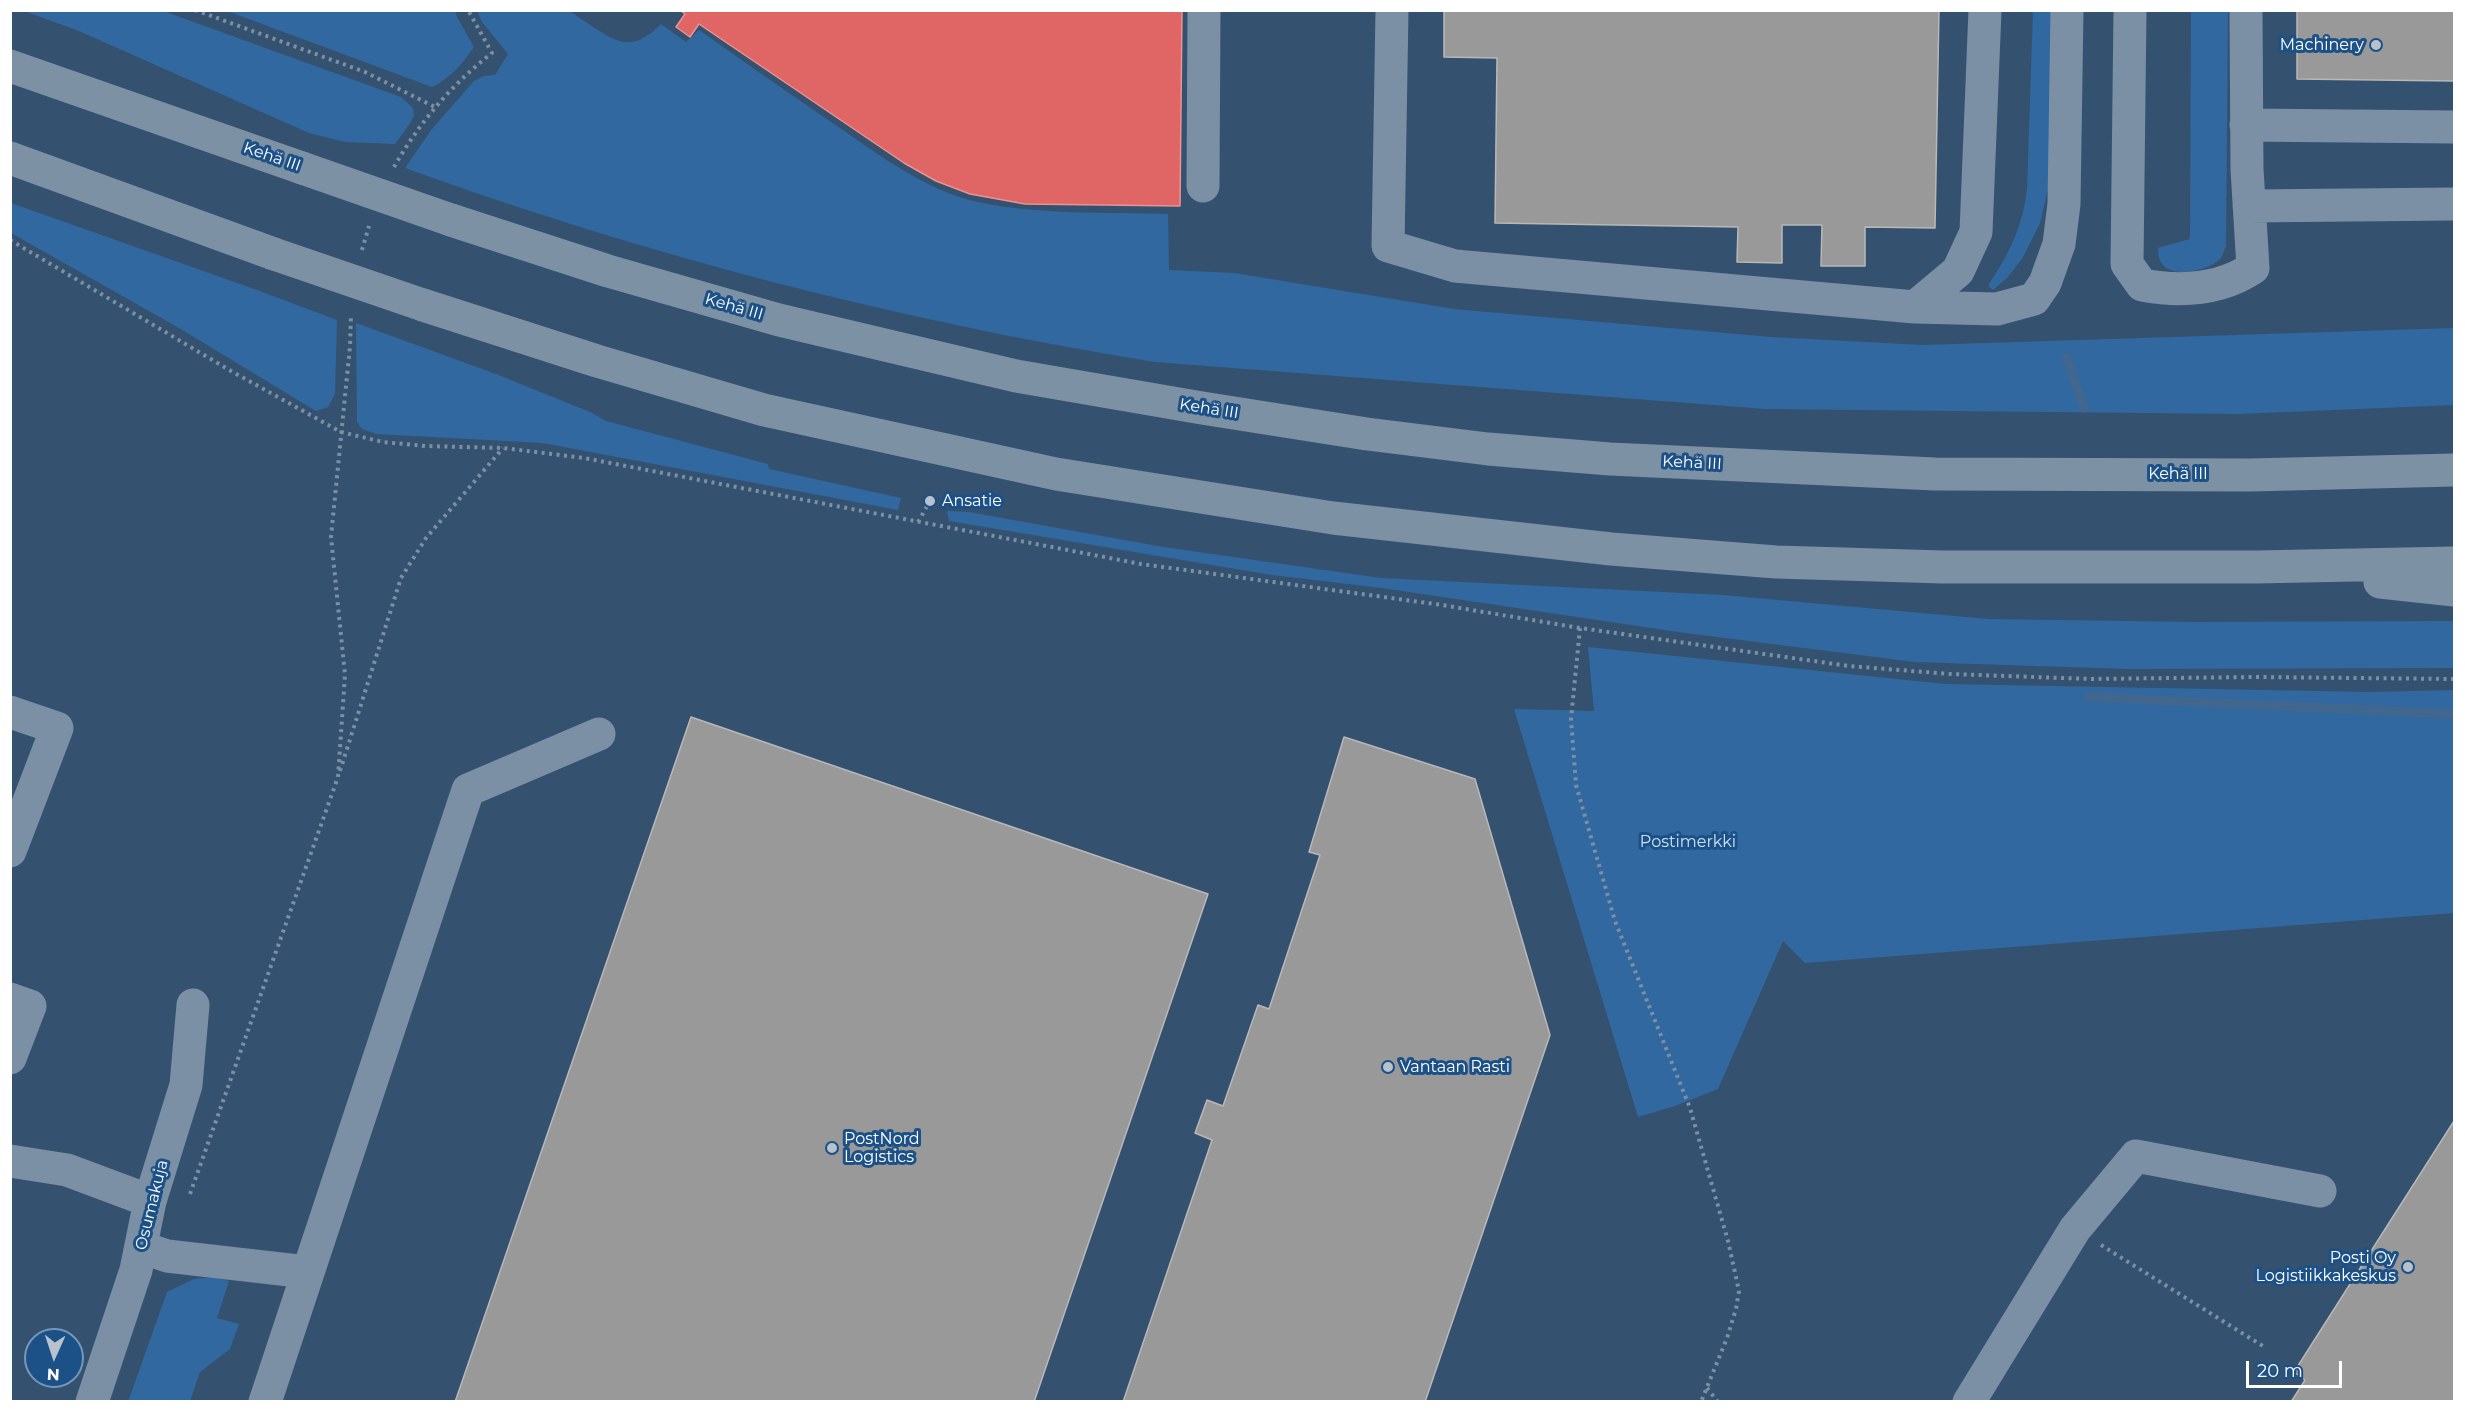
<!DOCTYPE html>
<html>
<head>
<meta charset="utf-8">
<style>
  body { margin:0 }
  #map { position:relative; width:2465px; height:1412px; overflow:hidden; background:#345270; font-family:Montserrat,sans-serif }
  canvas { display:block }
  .frame { position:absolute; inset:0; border:12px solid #fff; pointer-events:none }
  .north { position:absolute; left:24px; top:1328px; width:60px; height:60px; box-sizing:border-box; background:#1c5188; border:2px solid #7797b8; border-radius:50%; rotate:183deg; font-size:16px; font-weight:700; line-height:24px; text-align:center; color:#fff }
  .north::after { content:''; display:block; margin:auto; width:21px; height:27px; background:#b8c2cd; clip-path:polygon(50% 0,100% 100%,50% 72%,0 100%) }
  .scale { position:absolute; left:2246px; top:1361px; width:96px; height:27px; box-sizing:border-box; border:3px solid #fff; border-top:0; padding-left:8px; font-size:18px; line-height:21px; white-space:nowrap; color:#fff; -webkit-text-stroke:4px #1c5188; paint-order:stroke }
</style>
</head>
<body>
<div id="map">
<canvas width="2465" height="1412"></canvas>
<div class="frame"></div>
<div class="north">N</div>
<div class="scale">20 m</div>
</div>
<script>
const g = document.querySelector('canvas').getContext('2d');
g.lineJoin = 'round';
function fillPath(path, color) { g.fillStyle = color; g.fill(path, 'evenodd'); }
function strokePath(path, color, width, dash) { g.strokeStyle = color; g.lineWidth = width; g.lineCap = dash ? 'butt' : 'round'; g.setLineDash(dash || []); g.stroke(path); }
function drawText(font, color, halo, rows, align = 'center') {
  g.font = font + ' Montserrat,sans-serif'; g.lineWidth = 6; g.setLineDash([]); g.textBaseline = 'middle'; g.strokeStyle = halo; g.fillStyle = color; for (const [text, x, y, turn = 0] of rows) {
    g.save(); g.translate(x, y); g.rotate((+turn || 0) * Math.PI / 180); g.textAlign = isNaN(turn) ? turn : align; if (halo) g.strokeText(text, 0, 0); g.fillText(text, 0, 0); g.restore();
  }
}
fillPath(new Path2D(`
  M 24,11 L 163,11 L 401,97 L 413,108 L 414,115 L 411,122 L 395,144 L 345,142 L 309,133 L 79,31 Z
  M 227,11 L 455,11 L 457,17 L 474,47 C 462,64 451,78 432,87 Z
  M 477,11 C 503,10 542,7 565,10 C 571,11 577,16 581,19 C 613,39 629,57 661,24 L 686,42 L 699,30 C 744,62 789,93 834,124 C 878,154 924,190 978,202 C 1039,215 1105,212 1168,214 L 1169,270 L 1234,273 L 1454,309 L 1771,337 L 1923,345 L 2454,328 L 2454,405 L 2239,414 L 1766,409 L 1155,362 C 900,321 648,256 405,168 L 432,129 L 474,81 L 484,76 L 495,75 L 508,54 L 482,22 Z
  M 2033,11 L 2052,11 L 2050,182 L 2040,223 L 2022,259 L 2007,278 L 1993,290 L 1989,287 L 1989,284 C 2010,252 2022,228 2027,189 Z
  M 2191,11 L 2228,11 L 2226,246 C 2224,250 2223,256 2220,259 C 2209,270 2176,278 2164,266 C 2159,261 2158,255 2158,248 L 2190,239 Z
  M 11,203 L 257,290 L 337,320 L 335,394 L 328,407 L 316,411 L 179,328 L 11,233 Z
  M 356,323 L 496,374 L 590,412 L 606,421 L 768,464 L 769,469 L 901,498 L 898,510 L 543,443 L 377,434 L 362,429 L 357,422 Z
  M 947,511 L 969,512 L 1163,547 L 1381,578 L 1723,595 L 1988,619 L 2195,622 L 2454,621 L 2454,668 L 2128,669 L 1914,662 L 1678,632 L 1382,588 L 1272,575 L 949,521 Z
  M 1588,647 L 1945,684 L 2371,692 L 2454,690 L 2454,913 L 1805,963 L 1783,941 L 1718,1089 L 1675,1106 L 1638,1117 L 1514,709 L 1594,711 Z
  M 214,1277 L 229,1281 L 217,1318 L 239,1324 L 230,1349 L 200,1372 L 190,1401 L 128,1402 L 167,1292 L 194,1279 Z`), '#31689f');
const shops = new Path2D(`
  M 680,10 L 1182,10 L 1180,206 L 1025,204 L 970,194 L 936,181 L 904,163 L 699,24 L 690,37 L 676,27 L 685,14 Z`);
fillPath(shops, '#e06666');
strokePath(shops, '#e99494', 1.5);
const industry = new Path2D(`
  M 1444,10 L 1939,10 L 1935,228 L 1865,227 L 1865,266 L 1821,266 L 1822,225 L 1782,225 L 1782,263 L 1737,262 L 1738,227 L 1495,223 L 1497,58 L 1444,57 Z
  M 2297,10 L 2454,10 L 2454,81 L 2297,79 Z
  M 691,717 L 1208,894 L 1034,1402 L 455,1402 Z
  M 1344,737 L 1475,779 L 1550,1035 L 1425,1402 L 1123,1402 L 1212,1140 L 1195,1133 L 1207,1100 L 1223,1106 L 1258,1005 L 1269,1009 L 1320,855 L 1309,852 Z
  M 2454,1121 L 2454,1402 L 2291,1402 L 2305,1380 L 2294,1372 Z`);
fillPath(industry, '#999');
strokePath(industry, '#b8b8b8', 1.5);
strokePath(new Path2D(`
  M 2067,358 L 2084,408
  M 2089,697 L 2454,714`), '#42678e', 9);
strokePath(new Path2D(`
  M 195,10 L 365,72 L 435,107
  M 394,167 C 419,123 452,84 492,53 L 468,10
  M 10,240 L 231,371 L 341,432 L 383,442 L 425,446 L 503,448 L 584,458 L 1141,564 L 1442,605 L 1580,628 L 1849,666 L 1950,674 L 2091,679 L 2255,677 L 2454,679
  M 362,250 L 369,226
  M 918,522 L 930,501
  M 1580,628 L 1571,719 L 1576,785 L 1615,921 L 1690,1108 L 1728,1241 L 1739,1291 L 1736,1309 L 1727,1338 L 1701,1402
  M 340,771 L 401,578 L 426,538 L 503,448
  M 190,1194 L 338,777 L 345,675 L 331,537 L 350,346 L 351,314
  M 2101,1245 L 2266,1348
  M 1707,1388 L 1718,1402`), '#7b90a5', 4, [3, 4.5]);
strokePath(new Path2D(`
  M 1392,10 L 1388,246 L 1455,266 L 1915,307 L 1958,271 L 1976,232 L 1985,10
  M 2130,10 L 2127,264 L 2142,285 C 2180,292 2220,290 2253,268 L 2247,169 L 2246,10
  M 2246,125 L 2454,127
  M 1203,186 L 1204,10
  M 2249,206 L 2454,204
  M 1915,307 L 1997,309 L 2034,299 L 2045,283 L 2059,244 L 2064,204 L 2067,10
  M 10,712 L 57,728 L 10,851
  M 10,999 L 30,1006 L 10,1058
  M 10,1161 L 67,1170 L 150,1201
  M 141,1247 L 167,1256 L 307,1272
  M 92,1402 L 136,1270 L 150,1201 L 186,1085 L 193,1005
  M 265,1402 L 468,790 L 599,734
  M 1969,1402 L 2075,1229 L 2136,1156 L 2320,1191`), '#7b90a5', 33);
strokePath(new Path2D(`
  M 10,66 L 302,168
  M 10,158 L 274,254
  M 451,220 L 608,271 L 779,320 L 1016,376 L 1202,408 L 1367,434 L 1488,449 L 1610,459 L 1935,474 L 2250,475 L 2454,470
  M 423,305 L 597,361 L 764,410 L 1056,474 L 1333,518 L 1611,549 L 1776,562 L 1943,567 L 2256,567 L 2454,563
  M 2380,582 L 2454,590`), '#7c91a4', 33);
strokePath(new Path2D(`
  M 302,168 L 451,220
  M 274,254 L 423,305`), '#7c91a4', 33);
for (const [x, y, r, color] of [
  [2376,45,6,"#b8c2cd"],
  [930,501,6,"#b8c2cd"],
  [1388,1067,6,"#b8c2cd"],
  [832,1148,6,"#b8c2cd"],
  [2408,1267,6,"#b8c2cd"]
]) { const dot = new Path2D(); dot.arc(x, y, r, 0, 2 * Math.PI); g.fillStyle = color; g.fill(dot); strokePath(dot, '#1c5188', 2); }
drawText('16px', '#fff', '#1c5188', [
  ["Machinery",2364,45,"right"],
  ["Ansatie",942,501],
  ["Vantaan Rasti",1400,1067],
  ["PostNord",844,1139],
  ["Logistics",844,1157],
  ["Posti Oy",2396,1258,"right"],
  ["Logistiikkakeskus",2396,1276,"right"]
], 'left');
drawText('16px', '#fff', '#1c5188', [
  ["Kehä III",272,157,19],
  ["Kehä III",734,307,16],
  ["Kehä III",1209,409,9],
  ["Kehä III",1692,463,3],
  ["Kehä III",2178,474],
  ["Osumakuja",152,1205,-76]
]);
drawText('16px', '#cbe2f9', '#1c5188', [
  ["Postimerkki",1688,842]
]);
</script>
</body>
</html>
